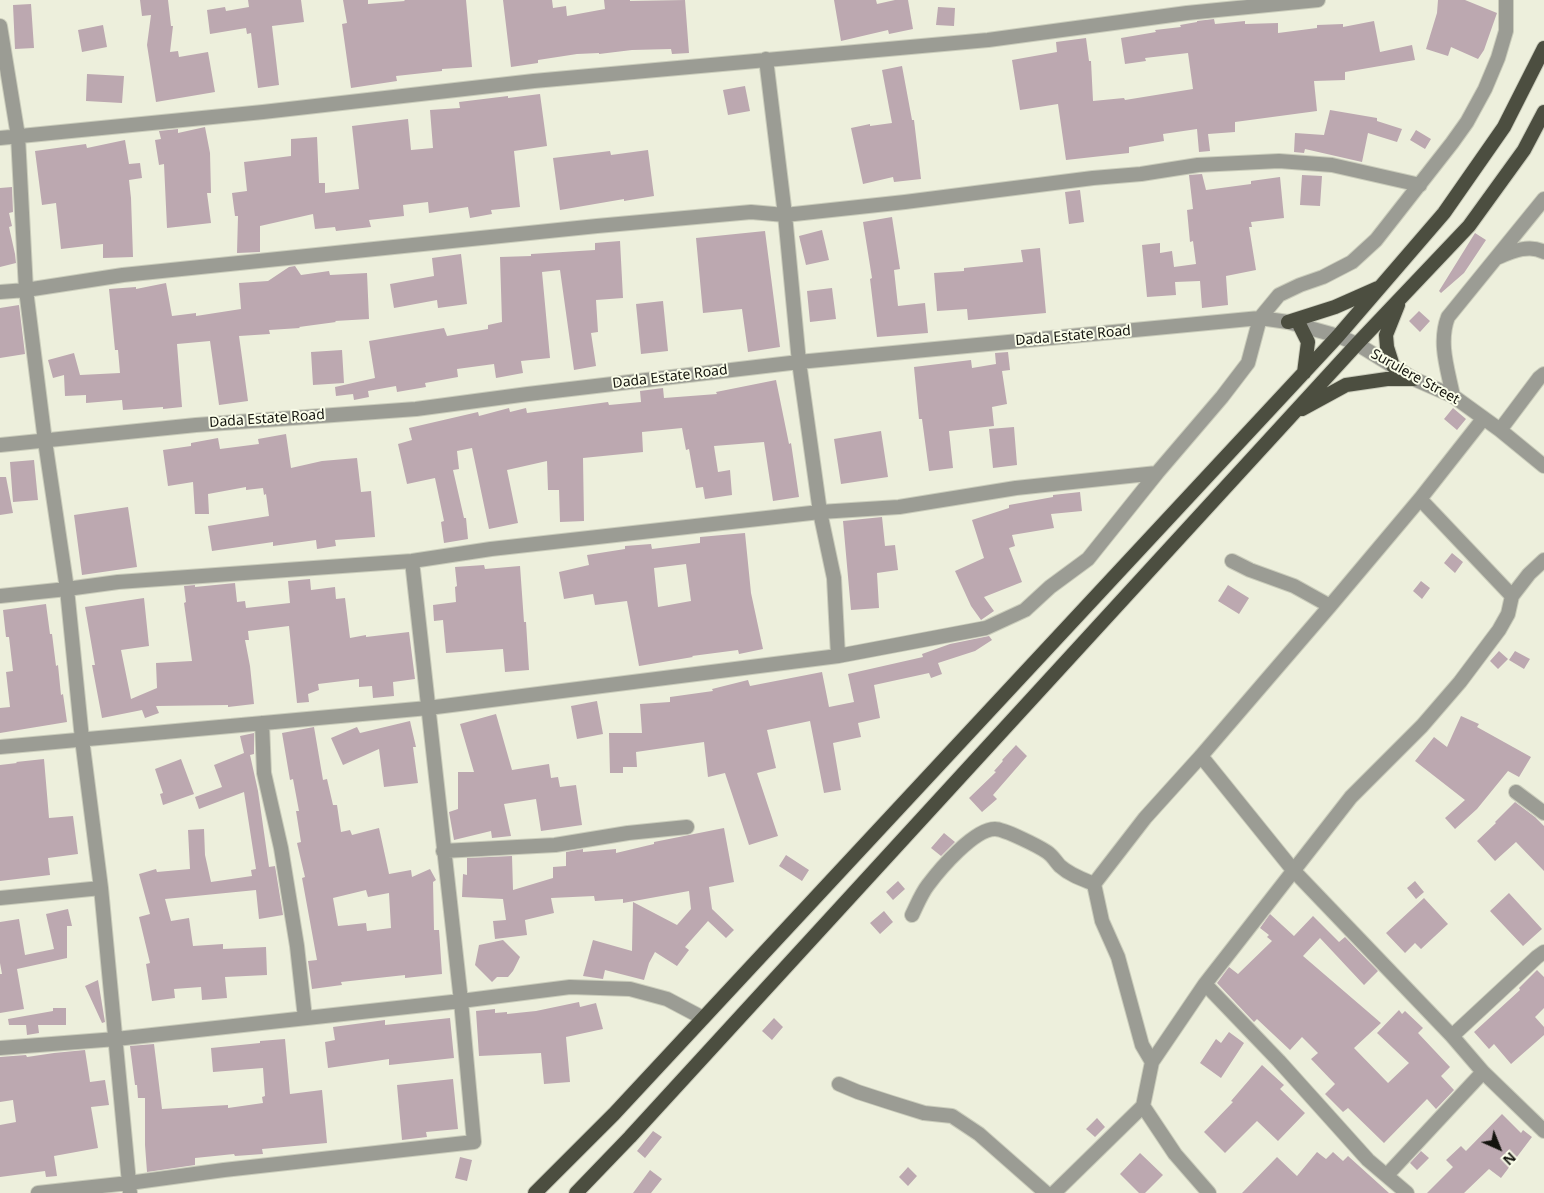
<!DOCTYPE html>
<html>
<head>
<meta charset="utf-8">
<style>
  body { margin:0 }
  #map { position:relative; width:1544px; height:1193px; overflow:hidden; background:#edefdc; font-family:"Noto Sans",sans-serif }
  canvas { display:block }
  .north { position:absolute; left:1474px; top:1123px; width:50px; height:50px; -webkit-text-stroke:4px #fafde9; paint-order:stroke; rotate:136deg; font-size:14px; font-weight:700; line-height:20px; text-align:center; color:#14140e }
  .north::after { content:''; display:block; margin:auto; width:18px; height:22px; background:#14140e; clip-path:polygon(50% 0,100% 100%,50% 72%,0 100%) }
</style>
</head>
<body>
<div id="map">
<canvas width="1544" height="1193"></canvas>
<div class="north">N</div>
</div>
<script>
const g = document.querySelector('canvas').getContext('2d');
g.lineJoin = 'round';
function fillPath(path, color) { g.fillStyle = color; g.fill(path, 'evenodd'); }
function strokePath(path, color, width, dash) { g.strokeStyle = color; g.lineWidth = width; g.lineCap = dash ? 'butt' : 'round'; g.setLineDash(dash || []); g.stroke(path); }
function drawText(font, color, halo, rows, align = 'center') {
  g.font = font + ' "Noto Sans",sans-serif'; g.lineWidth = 4; g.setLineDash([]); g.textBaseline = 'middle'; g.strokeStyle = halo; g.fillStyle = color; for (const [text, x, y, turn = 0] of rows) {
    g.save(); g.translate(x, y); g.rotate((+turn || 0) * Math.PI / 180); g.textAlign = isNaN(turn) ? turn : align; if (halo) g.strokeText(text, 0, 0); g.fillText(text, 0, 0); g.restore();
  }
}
fillPath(new Path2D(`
  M 140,0 L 168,0 L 171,26 L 173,26 L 170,52 L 178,51 L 179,57 L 208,52 L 215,92 L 156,102 L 147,45 L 151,15 L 142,16 Z
  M 248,0 L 301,0 L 304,22 L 272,26 L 279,85 L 258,88 L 251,33 L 247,34 L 246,28 L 210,34 L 207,10 L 225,7 L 226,11 L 249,7 Z
  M 343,0 L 368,0 L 368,4 L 405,1 L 404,0 L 466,0 L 472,67 L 442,69 L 442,71 L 396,76 L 397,81 L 351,88 L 342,24 L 347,23 Z
  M 503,0 L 552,0 L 553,8 L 566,6 L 567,16 L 605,9 L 604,0 L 630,0 L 630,1 L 685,0 L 689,53 L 672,54 L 671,49 L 632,50 L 599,54 L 599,53 L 577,54 L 538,60 L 538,63 L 511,67 Z
  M 834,0 L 876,0 L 877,4 L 895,0 L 908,0 L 913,29 L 889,34 L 888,30 L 841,41 Z
  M 1438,0 L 1465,0 L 1497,13 L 1484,50 L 1478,59 L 1451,47 L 1448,56 L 1426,49 L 1437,13 Z
  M 31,4 L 34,48 L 15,49 L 13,5 Z
  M 938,7 L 955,8 L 954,26 L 936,25 Z
  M 1214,19 L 1215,24 L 1245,21 L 1245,24 L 1278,23 L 1278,33 L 1317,28 L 1317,25 L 1343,24 L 1343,27 L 1374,21 L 1380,52 L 1412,45 L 1415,60 L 1345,72 L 1345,80 L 1314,81 L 1317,111 L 1235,122 L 1235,132 L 1208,134 L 1210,151 L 1199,152 L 1197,129 L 1163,134 L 1164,141 L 1129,147 L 1129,153 L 1066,160 L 1058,104 L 1020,110 L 1012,60 L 1057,52 L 1056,42 L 1086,38 L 1089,61 L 1091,61 L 1093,101 L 1124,98 L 1125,100 L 1193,89 L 1188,53 L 1145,58 L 1146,61 L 1125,64 L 1121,38 L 1156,32 L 1155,30 L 1181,27 L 1180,25 L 1197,22 L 1197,21 Z
  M 103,25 L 107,47 L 82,52 L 78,30 Z
  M 902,66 L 912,120 L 914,120 L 921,179 L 894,182 L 893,177 L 863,184 L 851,128 L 870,124 L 870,126 L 892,123 L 882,70 Z
  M 87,74 L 124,76 L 122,103 L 86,101 Z
  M 745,86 L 750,111 L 728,115 L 723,90 Z
  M 540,94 L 547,146 L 514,151 L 520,207 L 491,210 L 492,214 L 470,218 L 468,207 L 429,213 L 428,202 L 403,205 L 404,216 L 369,220 L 371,227 L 336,231 L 335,227 L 315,229 L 313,214 L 260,226 L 260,252 L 237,253 L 238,216 L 235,216 L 232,193 L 247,191 L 244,162 L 291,156 L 291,139 L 317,137 L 319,183 L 325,183 L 325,193 L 359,189 L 352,126 L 408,119 L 411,150 L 433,148 L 430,110 L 460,108 L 459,102 L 508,96 L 508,98 Z
  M 1330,110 L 1377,118 L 1377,121 L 1402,129 L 1397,142 L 1368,133 L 1362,162 L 1305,149 L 1304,153 L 1294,152 L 1295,133 L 1324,135 Z
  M 205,127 L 210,153 L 211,193 L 207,193 L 211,223 L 167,228 L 164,164 L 159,165 L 155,140 L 161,139 L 159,131 L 178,129 L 178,133 Z
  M 1416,130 L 1431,139 L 1425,149 L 1410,140 Z
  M 125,140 L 129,164 L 140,163 L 142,178 L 129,180 L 131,198 L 133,257 L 103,258 L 103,244 L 61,249 L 56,203 L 42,205 L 35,151 L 86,144 L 87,148 Z
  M 648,150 L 654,196 L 624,201 L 624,199 L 560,210 L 553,158 L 610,151 L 611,155 Z
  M 1202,174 L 1206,190 L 1251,184 L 1251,181 L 1280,177 L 1284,218 L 1251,222 L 1252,227 L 1249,227 L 1256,270 L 1226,276 L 1228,305 L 1202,308 L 1200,281 L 1175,282 L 1176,295 L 1147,297 L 1142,245 L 1160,243 L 1160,253 L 1172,251 L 1174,267 L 1196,264 L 1193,241 L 1190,242 L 1187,210 L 1193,209 L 1189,175 Z
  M 1302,175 L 1322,176 L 1320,206 L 1300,205 Z
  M 12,187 L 13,212 L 9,213 L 12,226 L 9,227 L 15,254 L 16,263 L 0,267 L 0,188 Z
  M 1080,190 L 1084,222 L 1069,224 L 1065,192 Z
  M 892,217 L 900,269 L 894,270 L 898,306 L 925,303 L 928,333 L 877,337 L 870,279 L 872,278 L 863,222 Z
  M 822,230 L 829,260 L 806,265 L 799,236 Z
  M 765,231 L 780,347 L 748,352 L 742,309 L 703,313 L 696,238 Z
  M 1475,233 L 1486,240 L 1464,273 L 1441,293 L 1439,291 Z
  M 620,241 L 623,298 L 596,300 L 598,332 L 591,333 L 596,366 L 574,370 L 560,270 L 542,272 L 550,358 L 521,361 L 523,373 L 496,378 L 494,364 L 457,369 L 458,377 L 425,383 L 426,387 L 397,392 L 396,386 L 368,391 L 369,397 L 354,400 L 353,394 L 336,396 L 335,387 L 375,378 L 369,341 L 444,328 L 447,336 L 488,329 L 488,325 L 502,322 L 500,257 L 531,256 L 531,254 L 595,250 L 595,243 Z
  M 1040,248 L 1046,313 L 968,320 L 967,309 L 937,311 L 934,273 L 964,271 L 964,268 L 1023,262 L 1021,250 Z
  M 461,254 L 467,304 L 438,308 L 437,300 L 394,308 L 390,284 L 434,276 L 432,258 Z
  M 295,266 L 301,275 L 329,271 L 330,275 L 367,273 L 369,319 L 335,321 L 336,322 L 299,327 L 300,328 L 269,330 L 270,334 L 239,336 L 248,401 L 219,405 L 210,341 L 177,344 L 182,407 L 163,409 L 163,407 L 123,410 L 122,400 L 86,403 L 86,395 L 65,396 L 64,375 L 53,378 L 48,360 L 74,353 L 80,375 L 120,373 L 118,350 L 115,350 L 109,289 L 136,287 L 136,289 L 166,283 L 172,316 L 196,313 L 196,316 L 241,309 L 239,283 L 268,281 L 289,267 Z
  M 832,288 L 836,319 L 810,322 L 807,291 Z
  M 663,301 L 668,351 L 641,354 L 636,304 Z
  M 19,305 L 25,354 L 0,358 L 0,308 Z
  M 1419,311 L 1430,321 L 1420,332 L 1409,321 Z
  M 342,350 L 344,383 L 313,385 L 311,352 Z
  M 1008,352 L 1010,370 L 1002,371 L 1007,404 L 992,407 L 994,426 L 949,431 L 953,468 L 929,471 L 922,419 L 919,419 L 914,367 L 971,360 L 972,368 L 996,364 L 995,353 Z
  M 776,380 L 789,444 L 791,443 L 799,497 L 773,501 L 764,442 L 714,446 L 718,472 L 730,470 L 732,495 L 705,499 L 703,487 L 696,488 L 689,449 L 686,450 L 682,428 L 642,432 L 643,452 L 583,458 L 584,521 L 560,522 L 559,490 L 548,490 L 547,461 L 507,470 L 518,523 L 489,529 L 472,448 L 457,451 L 459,469 L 453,470 L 464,518 L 466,518 L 468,539 L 444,543 L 441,522 L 444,521 L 435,478 L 407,484 L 398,444 L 412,440 L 409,428 L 478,412 L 479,416 L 509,408 L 510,412 L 526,408 L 527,413 L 608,402 L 609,405 L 641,402 L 640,391 L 663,388 L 664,398 L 717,394 L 716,392 Z
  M 1453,408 L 1466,419 L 1457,430 L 1444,419 Z
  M 1014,427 L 1017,465 L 993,468 L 989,429 Z
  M 881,431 L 888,477 L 841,484 L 834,439 Z
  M 286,434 L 291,468 L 322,461 L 357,458 L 361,492 L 371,491 L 375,537 L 335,540 L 336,546 L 317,549 L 316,540 L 273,546 L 273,542 L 212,551 L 208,526 L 269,516 L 266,494 L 264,495 L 263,488 L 246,490 L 246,487 L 208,494 L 209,514 L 195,514 L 193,482 L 168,486 L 163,450 L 191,446 L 191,443 L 218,438 L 220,449 L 259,444 L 258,439 Z
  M 34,460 L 38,500 L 13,502 L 10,462 Z
  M 0,477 L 6,477 L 13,513 L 0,515 Z
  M 1080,492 L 1082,511 L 1051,514 L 1054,528 L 1012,535 L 1015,546 L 1009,548 L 1022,582 L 984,597 L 994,611 L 981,620 L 971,606 L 955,571 L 984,558 L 972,520 L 1009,508 L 1009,505 L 1053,497 L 1053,495 Z
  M 128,507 L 137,567 L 82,575 L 74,515 Z
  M 882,517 L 885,546 L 895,545 L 898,570 L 877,573 L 879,608 L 851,610 L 843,521 Z
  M 745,533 L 751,593 L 763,649 L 739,654 L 738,650 L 692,656 L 693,657 L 639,666 L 627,601 L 595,605 L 593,594 L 564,599 L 559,572 L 589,565 L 587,555 L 625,549 L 625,546 L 651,544 L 652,549 L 700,543 L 700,537 ZM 686,564 L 691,601 L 658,607 L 654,568 Z
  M 1452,553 L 1463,562 L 1455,573 L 1444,563 Z
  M 484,565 L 485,569 L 520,566 L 524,622 L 526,622 L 529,670 L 505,672 L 503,649 L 446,653 L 443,620 L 434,621 L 433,605 L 456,602 L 455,587 L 457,586 L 455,567 Z
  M 310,579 L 311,590 L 335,587 L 336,599 L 345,598 L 350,638 L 366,635 L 366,637 L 409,632 L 415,679 L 393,682 L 394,696 L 373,698 L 372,686 L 359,687 L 359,679 L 318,684 L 319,690 L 308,694 L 309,702 L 297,703 L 289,626 L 248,631 L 249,640 L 245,640 L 250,666 L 254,704 L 228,707 L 228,705 L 156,706 L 159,713 L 145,718 L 142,710 L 102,718 L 92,665 L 95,665 L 85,607 L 144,598 L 149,646 L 121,650 L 131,699 L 157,688 L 156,663 L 192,661 L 184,603 L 186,602 L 184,586 L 195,585 L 195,587 L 235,583 L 237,602 L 245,601 L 246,608 L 290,603 L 288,581 Z
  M 1421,581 L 1430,588 L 1422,599 L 1413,591 Z
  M 1228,585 L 1249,598 L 1239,614 L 1218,601 Z
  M 46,604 L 50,634 L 52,634 L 56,666 L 58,665 L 61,695 L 63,694 L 67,722 L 0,733 L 0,708 L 10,707 L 6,672 L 13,671 L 9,637 L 6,637 L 3,610 Z
  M 989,636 L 992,640 L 975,651 L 938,663 L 942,674 L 931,678 L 929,673 L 874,685 L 880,718 L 858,723 L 861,737 L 833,743 L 841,790 L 824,793 L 810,721 L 767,730 L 776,768 L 757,773 L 778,836 L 749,845 L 725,773 L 708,777 L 704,742 L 636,752 L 637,767 L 623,767 L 623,773 L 610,773 L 609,733 L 642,733 L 640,704 L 670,702 L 670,697 L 713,691 L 712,689 L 748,680 L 750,686 L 822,672 L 829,707 L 854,702 L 848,674 L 923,657 L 922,654 L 950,644 Z
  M 1499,651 L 1508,659 L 1498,669 L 1490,661 Z
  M 1515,651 L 1530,659 L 1524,669 L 1509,660 Z
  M 597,701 L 603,734 L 577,739 L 571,706 Z
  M 496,714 L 512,770 L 549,764 L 551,778 L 558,777 L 560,787 L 576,785 L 582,825 L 541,831 L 536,799 L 504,804 L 511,836 L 492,838 L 491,831 L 454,840 L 449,812 L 458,809 L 458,772 L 474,772 L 460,724 Z
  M 1461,716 L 1479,724 L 1477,727 L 1531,757 L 1519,777 L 1508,771 L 1477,809 L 1455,829 L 1445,818 L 1465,800 L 1415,761 L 1434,737 L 1447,747 Z
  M 410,721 L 416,747 L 413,747 L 418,783 L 384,787 L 379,749 L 343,765 L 331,738 L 357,727 L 360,733 Z
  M 314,727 L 323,780 L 327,779 L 333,805 L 337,805 L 341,832 L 350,830 L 352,835 L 379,828 L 389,874 L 411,870 L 412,877 L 430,869 L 436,880 L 433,882 L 434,930 L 439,930 L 442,974 L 405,978 L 405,975 L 341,982 L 342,985 L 312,989 L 308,961 L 317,960 L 302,878 L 305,877 L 297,843 L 301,842 L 296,811 L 299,811 L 293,779 L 290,780 L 282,733 ZM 366,890 L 368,897 L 389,893 L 391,928 L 367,931 L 366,923 L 338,926 L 333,898 Z
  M 254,733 L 254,754 L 250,755 L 258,791 L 269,867 L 275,866 L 283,915 L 259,919 L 256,890 L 165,899 L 171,921 L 189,918 L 193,946 L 223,944 L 223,949 L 266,947 L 267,975 L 225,977 L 227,998 L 202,1000 L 201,987 L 174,989 L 175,998 L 152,1001 L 146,964 L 150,963 L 139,917 L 150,914 L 139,874 L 156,869 L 157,872 L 190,869 L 188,830 L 204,829 L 205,855 L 211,882 L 252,876 L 251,870 L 256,869 L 244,792 L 199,809 L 195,797 L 222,787 L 214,765 L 244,753 L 240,736 Z
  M 1016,745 L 1027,756 L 993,795 L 997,799 L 982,812 L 969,798 L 996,772 L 994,771 L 1003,761 L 1002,760 Z
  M 44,759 L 49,818 L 73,816 L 78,854 L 48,858 L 50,875 L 0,881 L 0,765 L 17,763 L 16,762 Z
  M 181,759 L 194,794 L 163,805 L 160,794 L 163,793 L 155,769 Z
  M 1515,802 L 1535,817 L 1544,826 L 1544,871 L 1516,842 L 1495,861 L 1477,841 L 1496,823 L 1495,822 Z
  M 724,828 L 734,882 L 709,887 L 712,909 L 734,930 L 726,938 L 708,921 L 685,947 L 689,950 L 677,966 L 655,952 L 649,963 L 644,980 L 605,970 L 603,979 L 583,976 L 593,940 L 632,951 L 633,902 L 677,925 L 691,909 L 689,891 L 623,903 L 623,899 L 595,901 L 594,896 L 551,898 L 554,913 L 525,920 L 527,935 L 495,939 L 493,921 L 506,920 L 503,899 L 462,897 L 463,874 L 467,875 L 467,858 L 512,856 L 513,890 L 553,878 L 553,867 L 566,866 L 566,852 L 583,849 L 583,852 L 616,849 L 616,853 L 654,844 L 654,842 Z
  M 944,833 L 955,842 L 941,856 L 931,848 Z
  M 786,855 L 809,870 L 802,881 L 779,866 Z
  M 898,881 L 905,889 L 893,900 L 886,892 Z
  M 1415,881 L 1424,892 L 1416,899 L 1407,888 Z
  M 1509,893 L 1542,929 L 1523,946 L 1490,911 Z
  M 1424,898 L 1448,924 L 1421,949 L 1415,943 L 1405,953 L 1386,933 Z
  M 68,909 L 72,926 L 67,926 L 67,958 L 17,969 L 24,1009 L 0,1013 L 0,974 L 2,974 L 0,963 L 0,922 L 19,919 L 25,955 L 54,949 L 46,914 Z
  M 884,911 L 893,922 L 880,934 L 870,923 Z
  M 1270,914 L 1294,936 L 1313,916 L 1339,942 L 1345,937 L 1378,971 L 1364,985 L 1320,938 L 1303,956 L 1381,1023 L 1354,1048 L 1388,1083 L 1409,1063 L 1377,1033 L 1399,1010 L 1402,1014 L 1405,1011 L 1423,1028 L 1418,1033 L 1450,1067 L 1441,1076 L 1454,1090 L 1436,1109 L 1427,1099 L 1384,1143 L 1348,1108 L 1343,1112 L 1325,1094 L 1335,1084 L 1311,1059 L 1318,1053 L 1302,1037 L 1290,1050 L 1257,1019 L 1254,1022 L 1217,983 L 1229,967 L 1238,974 L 1272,941 L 1267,937 L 1269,935 L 1260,928 Z
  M 503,940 L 520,957 L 513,971 L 508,977 L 497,977 L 492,982 L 475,965 L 479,945 Z
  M 1537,970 L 1544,977 L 1544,1008 L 1535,1017 L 1544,1027 L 1544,1035 L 1511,1064 L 1494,1044 L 1489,1049 L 1474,1032 L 1520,990 L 1519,988 Z
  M 98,980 L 105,1022 L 102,1023 L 85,986 Z
  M 579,1002 L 580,1007 L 596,1003 L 603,1029 L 566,1037 L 570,1082 L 544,1084 L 541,1053 L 479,1056 L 476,1011 L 495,1009 L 495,1013 L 507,1012 L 507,1014 L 536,1011 Z
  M 53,1008 L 66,1008 L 66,1025 L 38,1025 L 39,1033 L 27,1035 L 26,1025 L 9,1025 L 8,1019 L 53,1011 Z
  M 450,1018 L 454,1058 L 389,1065 L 389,1059 L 328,1068 L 325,1042 L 335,1040 L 333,1027 L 385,1020 L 385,1025 Z
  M 774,1018 L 783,1027 L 772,1040 L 762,1031 Z
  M 1229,1032 L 1244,1043 L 1221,1078 L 1200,1063 L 1216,1039 L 1221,1043 Z
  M 285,1039 L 290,1094 L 322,1090 L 327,1143 L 262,1149 L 263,1154 L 235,1156 L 234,1154 L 195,1158 L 195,1165 L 147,1172 L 145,1145 L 145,1098 L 138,1098 L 137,1085 L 135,1085 L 130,1046 L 154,1044 L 162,1109 L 228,1105 L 228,1108 L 263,1103 L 262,1097 L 265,1096 L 263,1068 L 213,1072 L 211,1048 L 260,1043 L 260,1041 Z
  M 85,1050 L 90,1082 L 105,1080 L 109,1105 L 91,1107 L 98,1148 L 54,1156 L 57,1176 L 46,1177 L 45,1171 L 0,1177 L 0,1125 L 16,1122 L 13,1100 L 0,1102 L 0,1057 L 26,1055 L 27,1057 L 54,1053 Z
  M 1262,1065 L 1284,1085 L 1280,1089 L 1305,1113 L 1278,1141 L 1257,1121 L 1225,1153 L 1204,1132 L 1233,1102 L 1231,1101 Z
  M 453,1079 L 458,1129 L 426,1132 L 427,1137 L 402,1140 L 397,1085 Z
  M 1502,1114 L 1521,1133 L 1523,1130 L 1532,1137 L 1501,1178 L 1489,1169 L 1464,1193 L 1427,1193 L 1453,1167 L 1446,1160 L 1461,1146 L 1466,1151 Z
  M 1097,1118 L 1105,1127 L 1095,1137 L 1086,1129 Z
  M 653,1131 L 662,1137 L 645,1158 L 637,1151 Z
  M 1421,1151 L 1429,1158 L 1417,1170 L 1410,1163 Z
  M 1317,1152 L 1326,1159 L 1333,1152 L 1343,1161 L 1348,1156 L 1389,1193 L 1242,1193 L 1277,1157 L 1297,1176 Z
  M 1140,1153 L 1163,1175 L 1145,1193 L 1139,1193 L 1120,1174 Z
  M 460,1157 L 472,1160 L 467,1181 L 455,1178 Z
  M 908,1167 L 917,1176 L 908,1186 L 899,1177 Z
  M 650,1170 L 662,1179 L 651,1193 L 633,1193 Z`), '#bca8b0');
const minor = new Path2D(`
  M 0,26 L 18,136 L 26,290 L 45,441 L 67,589 L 82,739 L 101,888 L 130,1193
  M 0,138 L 263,112 L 534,81 L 988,40 L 1187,13 L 1318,0
  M 1499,257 C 1513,251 1530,244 1544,252
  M 0,292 L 26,290 L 123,275 L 597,226 L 751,212 L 785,215 L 905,202 L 1093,178 L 1141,174 L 1198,165 L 1279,161 L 1332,165 L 1420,185
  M 1453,396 C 1448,370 1438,343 1448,317 L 1544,199
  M 1500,430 L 1539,378 L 1544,374
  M 0,445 L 196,425 L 416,409 L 528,394 L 799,362 L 1260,318 L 1288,322 L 1338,336 L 1357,344 L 1414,379 L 1453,396 L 1500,430 L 1544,466
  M 1232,561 L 1250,570 L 1294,586 L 1330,606
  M 0,596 L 67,589 L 118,582 L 412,561 L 491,549 L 820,512 L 899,507 L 1016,488 L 1157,473
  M 1512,596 L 1529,574 L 1544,560
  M 838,656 L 986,628 L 1025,610 L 1050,587 L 1088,559 L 1157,473 L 1222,397 L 1248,363 L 1260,318 L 1279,295 L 1300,285 L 1323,277 L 1352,262 L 1376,240 L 1452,143 L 1467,122 L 1485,89 L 1498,58 L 1506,31 L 1506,0
  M 262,723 L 264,773 L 281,848 L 297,946 L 305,1018
  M 0,747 L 428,708 L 838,656 L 834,578 L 820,512 L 799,362 L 785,215 L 766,59
  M 1201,756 L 1293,870 L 1452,1036 L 1483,1072 L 1544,1131
  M 1516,792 L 1544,813
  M 443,851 L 555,845 L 628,833 L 687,827
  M 0,898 L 101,888
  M 912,915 C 917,905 921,894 928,885 C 940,869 974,829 995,829 C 1004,829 1038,846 1047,852 C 1053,856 1056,862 1060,866 C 1070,875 1082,879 1094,884
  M 1205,984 L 1279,1061 L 1368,1160 L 1407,1193
  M 1452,1036 L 1537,957 L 1544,952
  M 0,1048 L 116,1039 L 461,1001 L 570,987 L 630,989 L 667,999 L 703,1018
  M 1152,1062 L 1142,1045 L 1118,957 L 1102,921 L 1094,884 L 1145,818 L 1201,756 L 1330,606 L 1420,499 L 1483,419
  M 839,1084 L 858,1092 L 892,1103 L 924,1113 L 952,1116 L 979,1134 L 1046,1193
  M 1143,1106 L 1175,1154 L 1209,1193
  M 1387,1175 L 1483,1072
  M 38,1193 L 129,1183 L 224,1170 L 474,1142 L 461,1001 L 412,561
  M 1054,1193 L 1143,1106 L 1152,1062 L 1205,984 L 1351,797 L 1422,726 L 1460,682 L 1499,630 L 1508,614 L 1512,596 L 1420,499`);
const trunk = new Path2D(`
  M 1288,322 L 1335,307 L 1378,288
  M 1300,326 L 1308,342 L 1304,373
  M 1393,366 L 1387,347 L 1386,335 L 1398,305
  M 1302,409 L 1346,385 L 1387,379 L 1414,379
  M 535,1193 L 614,1114 L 1338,336 L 1444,213 L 1504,127 L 1544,48
  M 576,1193 L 630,1137 L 1357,344 L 1469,226 L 1524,150 L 1544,112`);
strokePath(minor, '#caccbb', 16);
strokePath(trunk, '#caccbb', 16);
strokePath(minor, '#9b9c94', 14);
strokePath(trunk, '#4c4e40', 14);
drawText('14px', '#14140e', '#fafde9', [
  ["Dada Estate Road",1073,336,-5],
  ["Dada Estate Road",670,377,-7],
  ["Surulere Street",1415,377,29],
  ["Dada Estate Road",267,419,-4]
]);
</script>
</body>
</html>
